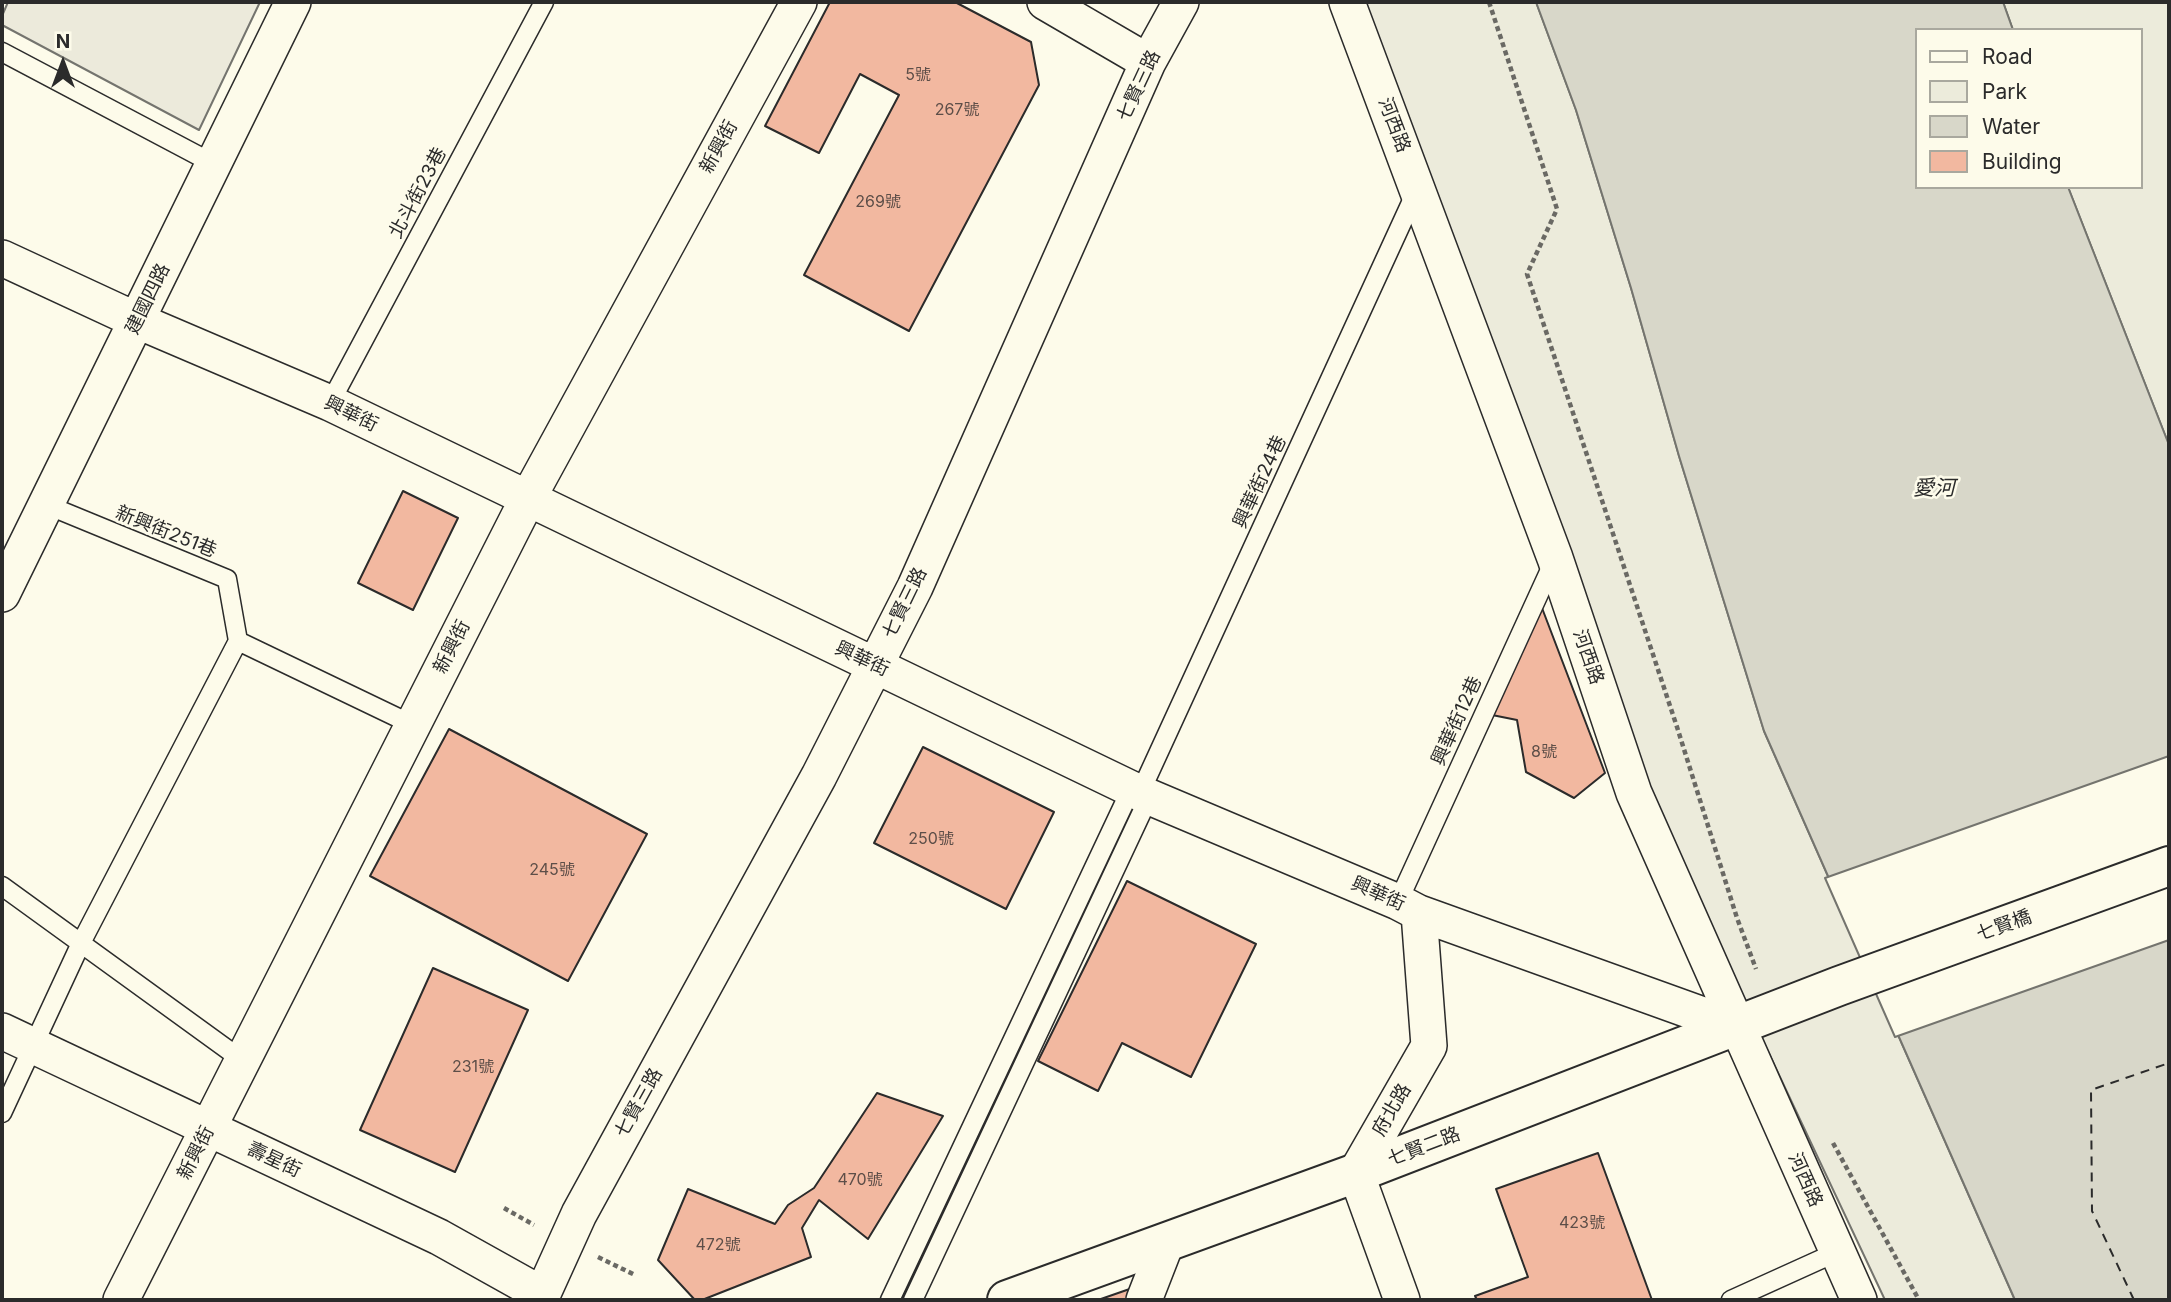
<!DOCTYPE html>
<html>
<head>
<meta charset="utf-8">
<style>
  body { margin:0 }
  #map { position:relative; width:2171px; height:1302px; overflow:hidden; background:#fdfbea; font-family:Inter,sans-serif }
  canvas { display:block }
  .frame { position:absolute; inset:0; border:4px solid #2b2b2b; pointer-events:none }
  .legend { position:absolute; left:1915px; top:28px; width:228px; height:161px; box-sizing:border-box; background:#fdfbea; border:2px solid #a9a89e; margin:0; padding:9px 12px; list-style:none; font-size:21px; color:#2b2b2b }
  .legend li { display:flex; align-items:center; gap:14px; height:35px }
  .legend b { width:35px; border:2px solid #a9a89e }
  .north { position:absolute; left:28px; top:28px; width:70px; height:70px; -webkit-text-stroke:5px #fdfbea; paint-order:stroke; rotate:0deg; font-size:19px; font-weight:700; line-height:28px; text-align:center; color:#2b2b2b }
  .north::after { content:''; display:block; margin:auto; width:24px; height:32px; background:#2b2b2b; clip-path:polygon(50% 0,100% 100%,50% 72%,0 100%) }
</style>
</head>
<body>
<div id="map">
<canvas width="2171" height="1302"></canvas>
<div class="frame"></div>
<ul class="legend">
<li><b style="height:9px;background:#fdfbea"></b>Road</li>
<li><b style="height:19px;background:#ecebdb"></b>Park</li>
<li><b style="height:19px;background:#d8d7c9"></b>Water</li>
<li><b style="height:19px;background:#f2b8a0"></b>Building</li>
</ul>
<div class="north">N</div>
</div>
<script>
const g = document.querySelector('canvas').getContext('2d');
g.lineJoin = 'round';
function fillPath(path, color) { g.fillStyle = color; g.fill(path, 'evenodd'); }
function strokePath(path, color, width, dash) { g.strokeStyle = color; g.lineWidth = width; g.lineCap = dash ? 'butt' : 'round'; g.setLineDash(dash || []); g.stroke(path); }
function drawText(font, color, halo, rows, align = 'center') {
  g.font = font + ' Inter,"Noto Sans TC",sans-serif'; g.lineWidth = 5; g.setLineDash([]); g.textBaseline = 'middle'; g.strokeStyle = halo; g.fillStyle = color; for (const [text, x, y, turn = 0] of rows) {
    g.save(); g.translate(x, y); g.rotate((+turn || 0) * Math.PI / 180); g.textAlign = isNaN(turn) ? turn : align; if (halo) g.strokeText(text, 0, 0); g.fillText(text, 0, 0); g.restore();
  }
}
const green = new Path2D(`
  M 1365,2 L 1536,2 L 1576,110 L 1631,288 L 1679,456 L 1764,731 L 2015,1300 L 1885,1300 L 1642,784 Z
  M 2003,2 L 2169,2 L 2169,445 L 2068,187 L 2141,187 L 2141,30 L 2013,30 Z`);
fillPath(green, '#ecebdb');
strokePath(green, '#74746e', 2);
const parking = new Path2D(`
  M 8,2 L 260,2 L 199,130 L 2,25 L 2,16 Z`);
fillPath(parking, '#eceadb');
strokePath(parking, '#74746e', 2);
const water = new Path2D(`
  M 1536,2 L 2003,2 L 2013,30 L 1917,30 L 1917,187 L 2068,187 L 2169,445 L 2169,1300 L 2015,1300 L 1764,731 L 1679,456 L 1631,288 L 1576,110 Z`);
fillPath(water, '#d8d7c9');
strokePath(water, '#74746e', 2);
const pier = new Path2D(`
  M 2169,756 L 2169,940 L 1895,1037 L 1825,878 Z`);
fillPath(pier, '#fdfbea');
strokePath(pier, '#74746e', 2);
strokePath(new Path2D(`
  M 2134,1300 L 2092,1211 L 2091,1090 L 2169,1063`), '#2b2b2b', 2, [9, 7]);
const building = new Path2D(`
  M 830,2 L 955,2 L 1031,42 L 1039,85 L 909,331 L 804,275 L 899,95 L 860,74 L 819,153 L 765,126 Z
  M 403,491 L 458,518 L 413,610 L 358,583 Z
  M 1542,608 L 1605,773 L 1574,798 L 1526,772 L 1517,720 L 1492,715 Z
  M 449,729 L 647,834 L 568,981 L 370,876 Z
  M 923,747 L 1054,812 L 1006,909 L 874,843 Z
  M 1127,881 L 1256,944 L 1191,1077 L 1122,1043 L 1098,1091 L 1038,1061 Z
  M 433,968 L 528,1010 L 455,1172 L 360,1130 Z
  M 877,1093 L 943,1116 L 868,1239 L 819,1200 L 802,1228 L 811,1257 L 702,1300 L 695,1300 L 658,1260 L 688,1189 L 775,1224 L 788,1205 L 814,1188 Z
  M 1598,1153 L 1652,1300 L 1477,1300 L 1475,1296 L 1528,1277 L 1496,1189 Z
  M 1144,1284 L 1136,1300 L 1098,1300 Z`);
fillPath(building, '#f2b8a0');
strokePath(building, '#2b2b2b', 2);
const service = new Path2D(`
  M 2,52 L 214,164
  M 330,403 L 544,2
  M 47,505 L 227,579 L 238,641 L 413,725
  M 1140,793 L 1416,192
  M 2,886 L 242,1060
  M 1398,902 L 1554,561
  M 2,1113 L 81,943 L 238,641
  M 890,1300 L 1131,789
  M 913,1300 L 1149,797
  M 1731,1300 L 1837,1252`);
const minor = new Path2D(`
  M 1045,2 L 1148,62
  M 1347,2 L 1555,558 L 1634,793 L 1859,1300
  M 2,258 L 138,321 L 330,403 L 1140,793 L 1398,902 L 1419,913 L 1736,1027
  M 2,594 L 293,2
  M 2,1031 L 439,1237 L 543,1295
  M 121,1300 L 527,500 L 799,2
  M 540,1300 L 579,1214 L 819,776 L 915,587 L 1148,62 L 1181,2
  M 1144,1300 L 1167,1241
  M 1402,1300 L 1356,1173 L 1429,1046 L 1419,913`);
const tertiary = new Path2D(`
  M 1007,1300 L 1356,1173 L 1839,986 L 2169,866`);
strokePath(service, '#2b2b2b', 21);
strokePath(minor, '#2b2b2b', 38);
strokePath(tertiary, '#2b2b2b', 42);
strokePath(new Path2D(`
  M 1489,2 L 1557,209 L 1527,274 L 1677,727 L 1737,918 L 1756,969
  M 1833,1143 L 1919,1300
  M 504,1208 L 534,1225
  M 598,1257 L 635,1275`), '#6a6964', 4.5, [5, 3.5]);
strokePath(service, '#fdfbea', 18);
strokePath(minor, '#fdfbea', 35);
strokePath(tertiary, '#fdfbea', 38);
drawText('16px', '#5d4e48', null, [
  ["5號",918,75],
  ["267號",957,110],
  ["269號",878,202],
  ["8號",1544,752],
  ["250號",931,839],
  ["245號",552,870],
  ["231號",473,1067],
  ["470號",860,1180],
  ["423號",1582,1223],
  ["472號",718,1245]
]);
drawText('19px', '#2b2b2b', '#fdfbea', [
  ["七賢三路",1139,86,-65],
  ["河西路",1394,125,69],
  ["新興街",719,147,-61],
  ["北斗街23巷",418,193,-62],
  ["建國四路",148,299,-64],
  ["興華街",351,414,26],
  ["興華街24巷",1260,482,-65],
  ["新興街251巷",166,532,22],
  ["七賢三路",905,603,-64],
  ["新興街",452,647,-63],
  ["河西路",1588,657,71],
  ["興華街",862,659,25],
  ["興華街12巷",1457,721,-66],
  ["興華街",1378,894,24],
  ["七賢橋",2004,926,-20],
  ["七賢三路",639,1103,-61],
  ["府北路",1392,1110,-60],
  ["七賢二路",1424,1147,-21],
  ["新興街",196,1153,-63],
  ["壽星街",274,1160,25],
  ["河西路",1805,1180,66]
]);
drawText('italic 21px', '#2b2b2b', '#fdfbea', [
  ["愛河",1934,489]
]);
</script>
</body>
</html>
